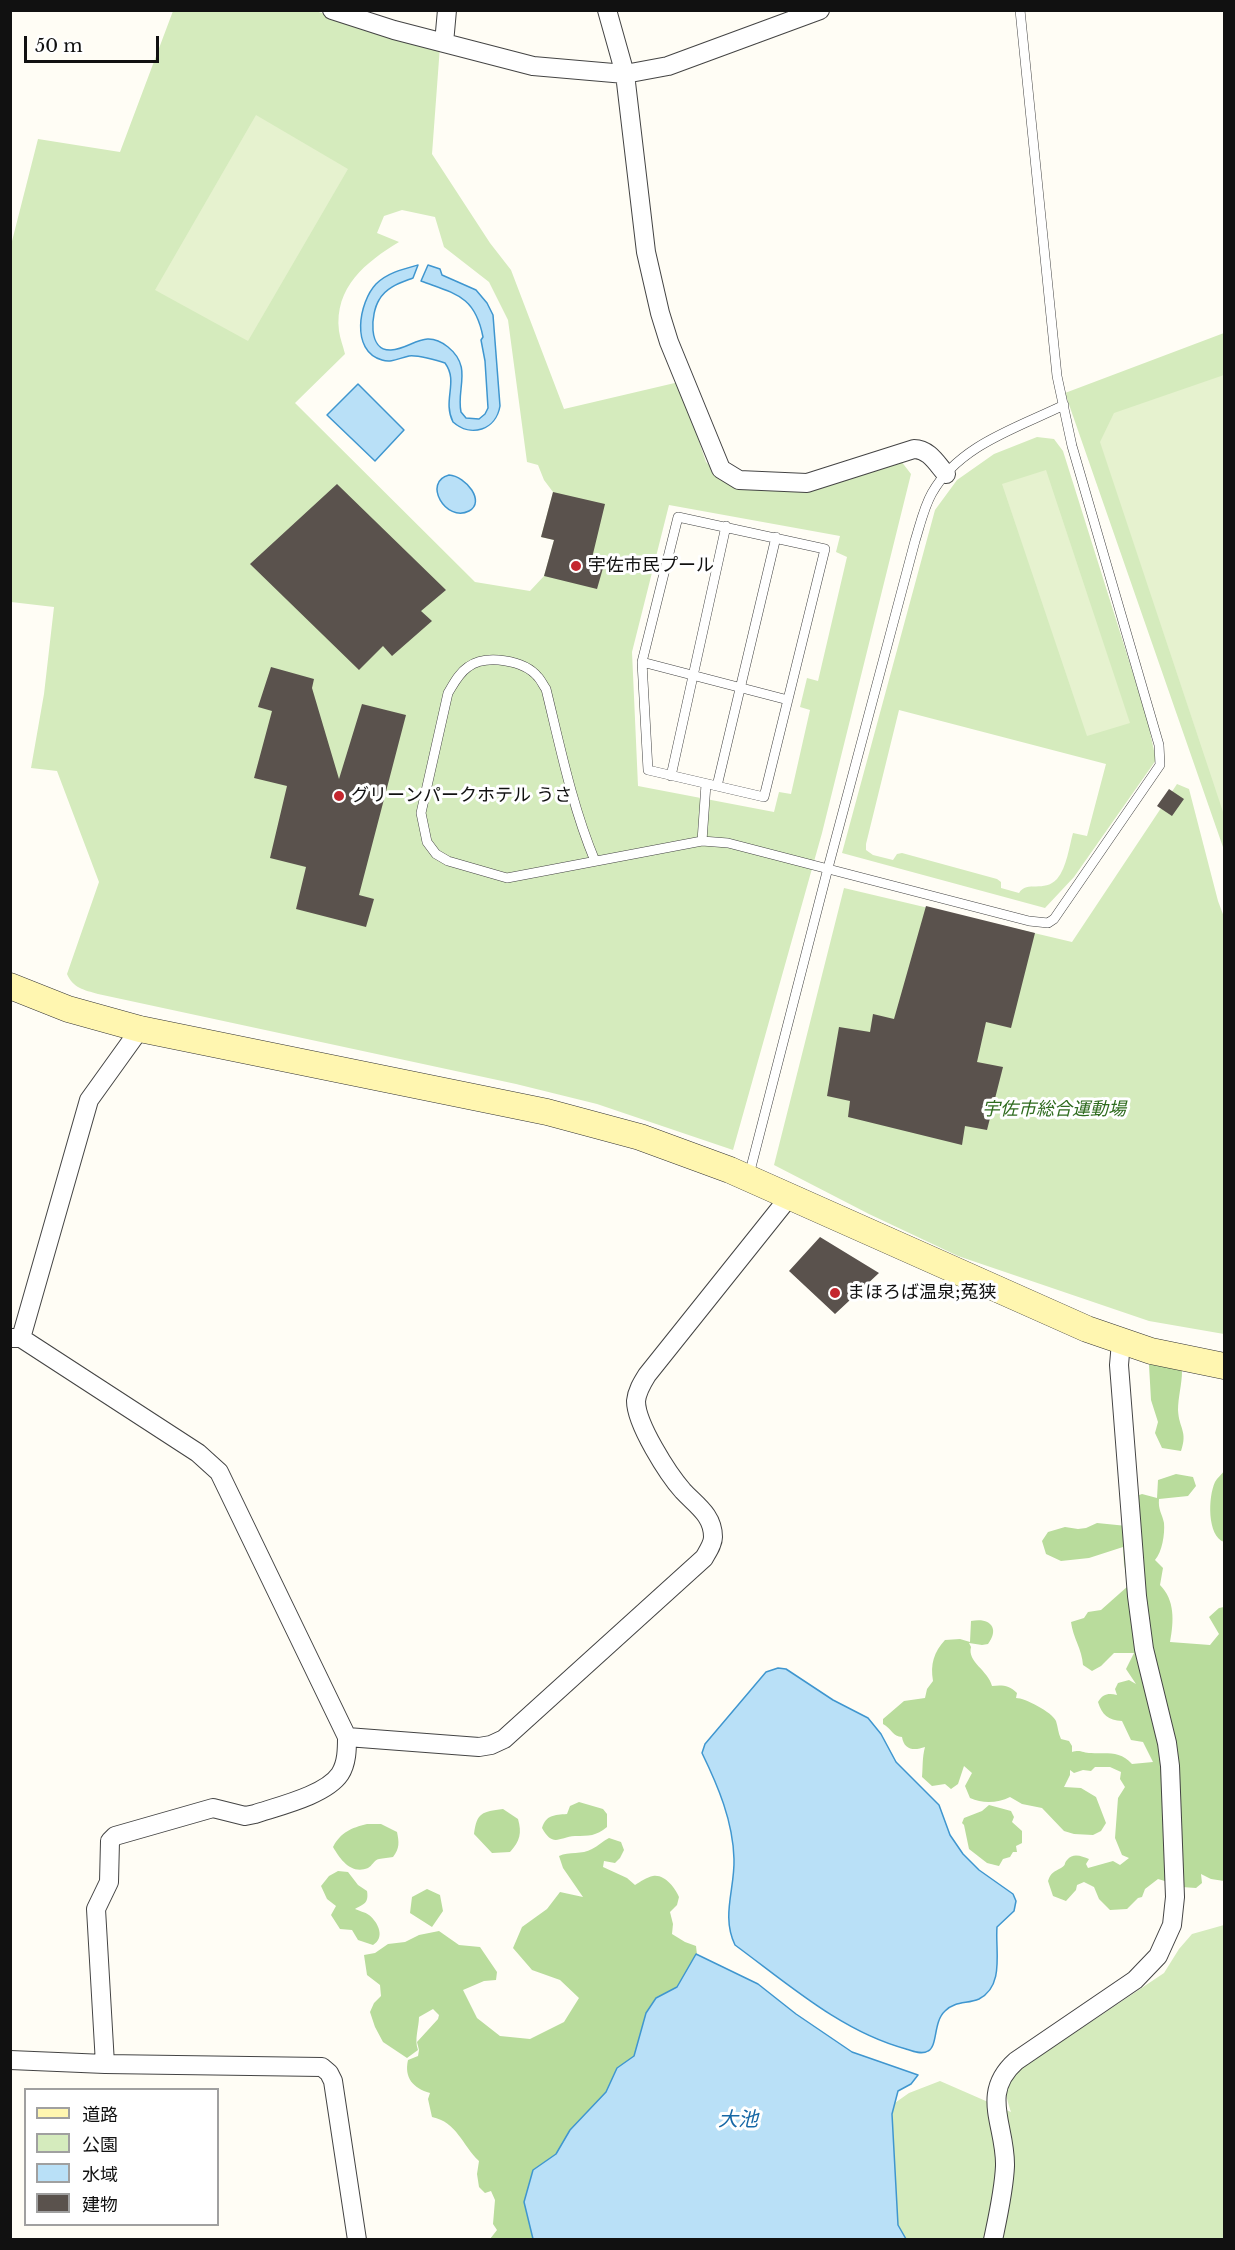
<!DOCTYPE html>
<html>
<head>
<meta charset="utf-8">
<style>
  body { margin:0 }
  #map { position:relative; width:1235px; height:2250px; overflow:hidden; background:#fffdf5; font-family:"Libre Baskerville","Noto Sans JP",serif }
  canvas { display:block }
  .frame { position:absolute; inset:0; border:12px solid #111; pointer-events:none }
  .legend { position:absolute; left:24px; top:2088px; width:195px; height:138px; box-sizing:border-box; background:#fff; border:2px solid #a0a0a0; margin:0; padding:8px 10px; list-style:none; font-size:18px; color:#111 }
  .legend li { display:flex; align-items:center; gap:12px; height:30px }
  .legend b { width:30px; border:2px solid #a0a0a0 }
  .scale { position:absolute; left:24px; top:36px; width:135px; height:27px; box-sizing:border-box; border:3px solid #111; border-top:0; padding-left:8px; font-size:18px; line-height:21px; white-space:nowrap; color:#111; -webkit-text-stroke:4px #fff; paint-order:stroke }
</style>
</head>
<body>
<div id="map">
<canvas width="1235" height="2250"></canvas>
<div class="frame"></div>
<ul class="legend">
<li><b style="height:8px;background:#fff6b0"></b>道路</li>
<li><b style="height:16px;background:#d5ebbd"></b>公園</li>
<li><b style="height:16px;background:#b9e0f7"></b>水域</li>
<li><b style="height:16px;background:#5a524d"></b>建物</li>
</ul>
<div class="scale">50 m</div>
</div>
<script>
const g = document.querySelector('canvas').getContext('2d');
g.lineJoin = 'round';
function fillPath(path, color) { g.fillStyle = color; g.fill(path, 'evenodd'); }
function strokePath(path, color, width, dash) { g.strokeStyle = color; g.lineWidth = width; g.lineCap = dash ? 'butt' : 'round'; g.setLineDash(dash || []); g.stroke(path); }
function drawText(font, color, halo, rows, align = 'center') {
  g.font = font + ' "Libre Baskerville","Noto Sans JP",serif'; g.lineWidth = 6; g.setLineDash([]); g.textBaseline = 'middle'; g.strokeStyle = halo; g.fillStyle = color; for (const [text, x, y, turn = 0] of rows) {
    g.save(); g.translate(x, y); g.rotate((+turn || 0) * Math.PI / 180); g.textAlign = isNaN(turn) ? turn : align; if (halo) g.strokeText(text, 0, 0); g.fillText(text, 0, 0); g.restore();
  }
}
fillPath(new Path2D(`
  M 173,11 L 315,11 L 440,46 L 432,154 L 490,243 L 511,270 L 564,409 L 679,382 L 706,462 L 723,478 L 739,485 L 901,461 L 911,474 L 822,833 L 733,1150 L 597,1104 L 516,1084 L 98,994 C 84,990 73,988 67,974 L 99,882 L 57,771 L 31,768 L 44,694 L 54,607 L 11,602 L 10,249 L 38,139 L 120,152 ZM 402,210 L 435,217 L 444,247 L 489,282 L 508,320 L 527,462 L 538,465 L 544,480 L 553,492 L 541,537 L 554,540 L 544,576 L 530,591 L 475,582 L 295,403 L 345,354 C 343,346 340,338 339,331 C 334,287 366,262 399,242 L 377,233 L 384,216 ZM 669,505 L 840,536 L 836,552 L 847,557 L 818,681 L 807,678 L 800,707 L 810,710 L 791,794 L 779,792 L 774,812 L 638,786 L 632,652 Z
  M 1224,333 L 1224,850 L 1065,393 Z
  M 1037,437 L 1054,439 L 1063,451 L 1147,718 L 1156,760 L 1074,877 L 1045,908 L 842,853 L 935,510 L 957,480 L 994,454 ZM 899,710 L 1106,764 L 1087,836 L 1073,833 C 1069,847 1067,867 1057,879 C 1044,893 1027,880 1019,893 L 1001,888 L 1001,882 L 997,879 L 902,853 L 897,854 L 893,860 L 873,855 L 866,850 L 866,844 Z
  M 1177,784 L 1189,789 L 1218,901 L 1224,917 L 1224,1334 L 1149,1321 L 958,1256 L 869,1214 L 774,1165 L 844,888 L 1072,942 Z
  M 1224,1925 L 1224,2239 L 886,2239 L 882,2112 L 909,2093 L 940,2081 L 1011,2112 C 1005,2092 1003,2090 1016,2072 L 1164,1973 L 1179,1949 L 1192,1934 Z`), '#d5ebbd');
fillPath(new Path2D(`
  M 1159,1358 L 1174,1362 L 1182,1371 C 1182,1384 1178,1397 1178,1410 C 1179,1429 1188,1431 1181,1451 L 1162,1448 L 1155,1433 L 1158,1422 L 1151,1400 L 1149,1365 Z
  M 1224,1471 L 1224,1542 C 1207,1536 1208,1497 1215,1482 C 1217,1478 1222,1474 1224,1471 Z
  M 1176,1474 L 1193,1477 L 1196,1486 L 1188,1496 L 1159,1499 C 1158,1510 1162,1513 1164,1523 C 1165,1534 1162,1552 1155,1560 L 1163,1568 L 1160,1585 C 1175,1600 1174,1621 1170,1642 L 1210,1645 L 1219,1634 L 1209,1617 L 1219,1608 L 1224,1607 L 1224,1881 L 1211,1879 L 1201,1874 L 1202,1883 L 1196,1888 L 1167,1886 L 1168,1882 L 1158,1879 L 1145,1889 L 1142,1897 L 1138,1898 L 1127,1909 L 1110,1910 L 1099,1899 L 1094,1887 L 1084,1882 L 1077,1885 L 1076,1890 L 1066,1901 L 1053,1896 L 1048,1881 C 1051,1872 1054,1872 1061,1868 C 1067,1864 1063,1865 1067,1860 C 1074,1852 1082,1857 1089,1859 L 1086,1864 L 1088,1868 L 1113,1861 L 1120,1865 L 1129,1858 L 1122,1855 L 1115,1838 L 1118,1798 L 1125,1787 L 1120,1779 L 1121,1772 L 1110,1767 L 1095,1767 L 1091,1771 L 1083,1770 L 1074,1773 L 1070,1770 L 1070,1775 L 1064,1787 L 1081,1788 L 1096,1797 L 1106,1823 L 1101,1831 L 1093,1835 L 1074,1834 L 1064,1831 L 1042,1808 L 1022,1804 L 1010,1797 C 998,1803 983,1804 970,1798 L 965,1786 L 972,1773 L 964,1766 L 958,1784 L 951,1789 L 945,1784 L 932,1786 L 922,1777 C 923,1767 922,1758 925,1747 C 914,1751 904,1750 902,1737 C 893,1737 891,1728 883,1724 L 883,1719 L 904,1701 L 925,1698 L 927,1689 L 933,1681 C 930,1664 934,1652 945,1640 L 960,1639 L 970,1642 L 971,1621 C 990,1617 1000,1628 988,1644 L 982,1645 L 969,1643 L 971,1647 C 967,1662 988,1670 992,1686 C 1002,1685 1009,1685 1017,1693 L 1016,1698 C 1025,1698 1052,1712 1056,1721 C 1058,1727 1058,1733 1061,1739 L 1069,1741 L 1072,1746 L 1072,1752 C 1080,1749 1083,1753 1091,1753 C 1107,1754 1120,1750 1132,1764 L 1153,1762 L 1143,1742 L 1131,1740 L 1122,1721 C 1108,1720 1102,1715 1098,1702 C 1103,1694 1108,1693 1117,1695 L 1115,1689 L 1118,1683 L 1129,1680 L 1136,1684 L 1126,1669 L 1134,1653 L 1114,1653 L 1101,1666 L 1092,1671 L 1083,1665 C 1082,1649 1073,1638 1071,1622 L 1084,1618 L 1088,1612 L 1101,1610 L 1128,1586 L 1124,1563 L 1123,1547 L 1089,1558 L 1061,1561 L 1046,1554 L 1042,1541 L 1048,1532 L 1065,1527 L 1078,1529 L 1086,1528 L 1097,1523 L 1127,1526 L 1129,1499 L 1142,1494 L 1157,1498 L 1158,1480 Z
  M 579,1802 L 603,1809 L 607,1814 L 607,1827 C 596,1836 589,1836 575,1836 C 559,1837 553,1848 542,1828 C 546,1815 554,1815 567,1814 L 570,1806 Z
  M 989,1805 L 1011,1811 L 1014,1817 L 1012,1822 L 1022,1831 L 1022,1843 L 1016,1846 L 1017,1852 L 1013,1852 L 1010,1857 L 1003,1859 L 999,1866 L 987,1863 L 969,1849 L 964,1825 L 962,1823 L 964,1818 L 982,1811 Z
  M 503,1809 L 518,1819 C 522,1833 520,1841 510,1852 L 492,1853 L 474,1834 C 477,1812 482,1812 503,1809 Z
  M 367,1824 L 381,1824 L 397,1832 C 399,1842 400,1848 393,1857 C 389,1858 383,1858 379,1859 C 374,1860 372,1866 368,1868 C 351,1875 340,1859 333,1847 C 341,1832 351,1828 367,1824 Z
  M 609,1838 L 621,1842 L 624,1850 L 620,1858 L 615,1863 L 604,1861 L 603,1867 L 627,1878 L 635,1885 C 640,1882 647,1877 653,1876 C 665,1874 675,1888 679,1897 L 677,1905 L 670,1912 L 673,1924 L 672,1934 L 685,1942 L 696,1946 L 698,1964 L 543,2239 L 490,2239 L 497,2230 L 493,2224 L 495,2200 L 491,2191 L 485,2193 L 479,2187 L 477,2174 L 479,2161 C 462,2145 457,2122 432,2117 L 428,2099 L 430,2093 C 413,2088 404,2078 408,2060 L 418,2056 L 419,2050 L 417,2042 L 438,2019 L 439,2015 L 433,2009 L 419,2017 C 419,2027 414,2040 418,2050 L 407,2058 L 383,2042 L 375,2027 L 370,2012 L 374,2003 L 381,1996 L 380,1985 L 367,1975 L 364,1955 L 375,1953 L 388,1944 L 405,1942 L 419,1935 L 439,1931 L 459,1945 L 480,1947 L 497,1972 L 496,1980 L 484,1981 L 463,1990 L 477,2018 L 500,2036 L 530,2039 L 564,2022 L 579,1998 L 560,1980 L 532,1970 L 513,1948 L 522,1927 L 547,1909 L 560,1892 L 583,1897 L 563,1868 L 559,1856 C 569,1851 582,1855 592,1849 C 598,1846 603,1841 609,1838 Z
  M 338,1871 L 348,1872 L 358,1885 L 367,1891 C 369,1903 364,1904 355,1909 C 359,1911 365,1912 369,1915 C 379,1923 385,1938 373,1945 L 358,1940 L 352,1930 L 340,1929 L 331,1915 L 336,1906 L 327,1899 L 321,1886 L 329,1876 Z
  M 427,1889 L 440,1895 L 443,1911 L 432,1927 L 410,1913 L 412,1897 Z`), '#b9dc9c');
fillPath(new Path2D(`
  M 256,115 L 348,169 L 248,341 L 155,290 Z
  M 1224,375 L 1224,815 L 1100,442 L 1114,413 Z
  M 1046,470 L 1130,723 L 1087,736 L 1002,484 Z`), '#e6f2cf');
const water = new Path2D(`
  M 418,265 L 413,278 C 400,283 386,287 379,300 C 371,313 367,351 391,350 C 412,349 424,328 448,347 C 473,367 456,389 461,412 L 466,418 L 479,419 L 485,414 L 488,408 L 485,361 L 481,340 L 483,337 C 475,296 456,294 421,281 L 428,265 L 440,269 L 442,275 L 476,290 L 487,303 L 493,315 L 500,406 C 496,430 471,438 453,422 C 442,400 459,382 445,363 C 437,360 417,355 409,356 C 399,358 392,363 382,360 C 350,351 359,302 376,284 C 387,273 403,269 418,265 Z
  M 358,384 L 404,430 L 375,461 L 327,415 Z
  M 449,475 C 466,476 486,502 469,511 C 446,523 422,482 449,475 Z
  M 778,1668 L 786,1669 L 833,1700 L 868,1718 L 881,1734 L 896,1762 L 939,1805 L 950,1835 L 963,1854 L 979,1870 L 1013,1894 L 1016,1901 L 1014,1911 L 997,1927 C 995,1950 1005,1986 979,1999 C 967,2004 955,2001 945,2011 C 933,2022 938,2046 928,2051 C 922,2055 912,2051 906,2049 C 842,2032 788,1984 735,1945 C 721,1916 735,1889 734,1859 C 733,1821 718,1786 702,1753 L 705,1744 L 766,1672 Z
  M 696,1954 L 758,1984 L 796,2014 L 852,2052 L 918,2075 L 911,2084 L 898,2091 L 892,2114 L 898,2225 L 906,2239 L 533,2239 L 524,2202 L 533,2170 L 556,2154 L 570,2130 L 606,2092 L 617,2068 L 634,2056 L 646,2013 L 656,1998 L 677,1987 Z`);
fillPath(water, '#b9e0f7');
strokePath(water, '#3f96cf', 1.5);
fillPath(new Path2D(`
  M 337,484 L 446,590 L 421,611 L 432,621 L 392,656 L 383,646 L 359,670 L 250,564 Z
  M 553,492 L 605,504 L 592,558 L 605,561 L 597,589 L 544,576 L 554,540 L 541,537 Z
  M 271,667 L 314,679 L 312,688 L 339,779 L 362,704 L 406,715 L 359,895 L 374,899 L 366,927 L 296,909 L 306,867 L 270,858 L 287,786 L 254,778 L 272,711 L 258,707 Z
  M 1169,789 L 1184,799 L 1172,816 L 1157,806 Z
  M 926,906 L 1035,933 L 1011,1028 L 986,1022 L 977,1062 L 1003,1067 L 987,1130 L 965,1126 L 962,1145 L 848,1117 L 850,1101 L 827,1096 L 839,1027 L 870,1032 L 873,1014 L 894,1019 Z
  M 820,1237 L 879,1273 L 835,1314 L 789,1271 Z`), '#5a524d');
const lane = new Path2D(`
  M 678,517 L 825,549 L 764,797 L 648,770 L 642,662 Z
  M 642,662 L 788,700
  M 671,776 L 726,526
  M 717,786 L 776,537
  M 702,841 L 706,784
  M 595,861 C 572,806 560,746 546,689 C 543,685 541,680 538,677 C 524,660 486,654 468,667 C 459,673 454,683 448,693 L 421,813 L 427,842 L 436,854 L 448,861 L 507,878 L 702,841 L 728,843 L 1029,921 L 1048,923 L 1054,919 L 1160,765 L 1159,745 L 1072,446 L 1057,376 L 1020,10
  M 749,1175 L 828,868 L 915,541 C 920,525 924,507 932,493 C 959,445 1017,428 1064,405`);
const street = new Path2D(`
  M 332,10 L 394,30 L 533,66 L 625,74 L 668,66 L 820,10
  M 607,10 L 625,74 L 646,252 L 660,313 L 669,342 L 721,469 L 739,480 L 807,483 L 914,449 C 929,449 937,464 946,474
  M 444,43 L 447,10
  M 10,1338 L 21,1338 L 198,1453 L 219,1472 L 347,1737 C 347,1749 347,1763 340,1774 C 326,1795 279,1806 255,1814 L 245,1816 L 213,1808 L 115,1836 L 110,1841 L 109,1882 L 96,1909 L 105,2064
  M 21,1338 L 89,1100 L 140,1029
  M 347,1737 L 479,1747 L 491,1745 L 504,1739 L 704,1558 C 708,1551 713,1544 713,1537 C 713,1515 696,1505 683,1491 C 668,1474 636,1424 636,1401 C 637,1391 642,1383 647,1375 L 790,1196
  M 10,2060 L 105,2064 L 322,2067 L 329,2073 L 333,2081 L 357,2240
  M 993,2240 C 998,2216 1004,2190 1005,2166 C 1006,2125 979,2094 1016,2061 L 1135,1980 L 1158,1956 L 1172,1925 L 1175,1897 L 1170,1766 L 1167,1743 L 1144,1649 L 1137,1596 L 1119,1365 L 1121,1342`);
const secondary = new Path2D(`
  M 10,986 L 68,1009 L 140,1029 L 547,1112 L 640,1137 L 730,1170 L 1087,1329 L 1151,1351 L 1224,1366`);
strokePath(lane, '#444', 10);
strokePath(street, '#444', 20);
strokePath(secondary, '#333', 27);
strokePath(lane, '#fff', 9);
strokePath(street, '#fff', 18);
strokePath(secondary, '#fff6b0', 26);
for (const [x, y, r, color] of [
  [576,566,6,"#c4262e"],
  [339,796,6,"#c4262e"],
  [835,1293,6,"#c4262e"]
]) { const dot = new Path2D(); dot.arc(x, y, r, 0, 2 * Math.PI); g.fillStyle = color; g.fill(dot); strokePath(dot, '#fff', 2); }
drawText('18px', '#111', '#fff', [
  ["宇佐市民プール",588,566],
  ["グリーンパークホテル うさ",351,796],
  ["まほろば温泉;菟狭",847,1293]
], 'left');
drawText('italic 18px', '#2f6b1f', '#fff', [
  ["宇佐市総合運動場",1054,1110]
]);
drawText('italic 20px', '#1768a6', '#fff', [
  ["大池",738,2120]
]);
</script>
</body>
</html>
